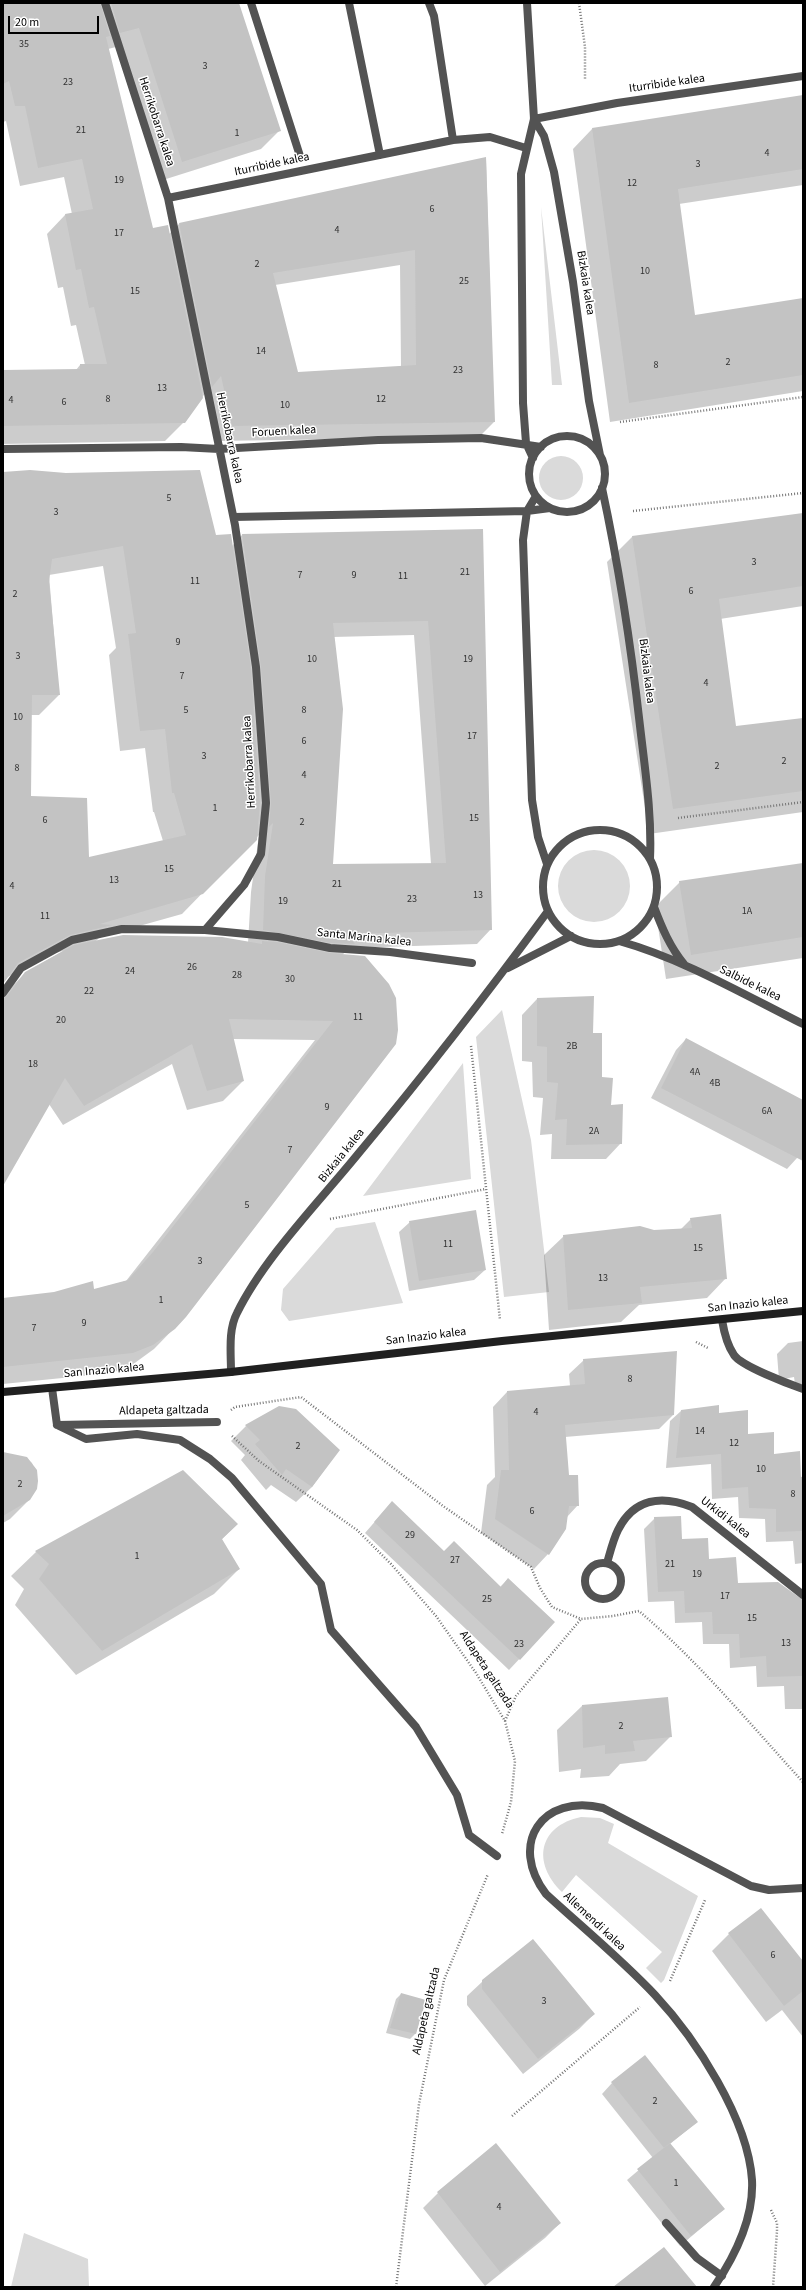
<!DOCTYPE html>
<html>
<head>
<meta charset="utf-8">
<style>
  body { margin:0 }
  #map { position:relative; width:806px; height:2290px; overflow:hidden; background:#fff; font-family:"Source Sans 3",sans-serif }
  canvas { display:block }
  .frame { position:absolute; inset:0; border:4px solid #000; pointer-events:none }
  .scale { position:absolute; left:8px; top:16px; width:91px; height:18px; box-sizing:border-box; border:2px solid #000; border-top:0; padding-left:5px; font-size:12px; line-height:14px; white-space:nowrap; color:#000; -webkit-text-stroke:3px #fff; paint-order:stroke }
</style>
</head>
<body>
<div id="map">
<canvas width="806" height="2290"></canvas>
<div class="frame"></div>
<div class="scale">20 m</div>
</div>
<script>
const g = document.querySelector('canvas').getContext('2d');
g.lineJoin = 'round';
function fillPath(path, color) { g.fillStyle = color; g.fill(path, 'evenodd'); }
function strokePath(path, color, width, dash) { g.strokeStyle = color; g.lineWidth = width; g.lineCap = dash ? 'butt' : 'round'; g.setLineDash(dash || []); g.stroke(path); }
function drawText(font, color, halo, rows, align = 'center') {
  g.font = font + ' "Source Sans 3",sans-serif'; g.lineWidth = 3; g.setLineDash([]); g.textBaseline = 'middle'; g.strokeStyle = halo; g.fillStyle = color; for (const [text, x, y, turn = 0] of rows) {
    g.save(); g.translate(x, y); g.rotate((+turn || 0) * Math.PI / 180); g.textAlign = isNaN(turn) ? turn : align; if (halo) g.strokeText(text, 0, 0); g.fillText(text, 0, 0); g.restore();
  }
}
fillPath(new Path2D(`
  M 541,207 L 562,385 L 552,385 Z
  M539 478a22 22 0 1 1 44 0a22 22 0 1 1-44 0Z
  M558 886a36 36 0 1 1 72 0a36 36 0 1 1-72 0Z
  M 502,1010 L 531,1140 L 549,1292 L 504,1297 L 476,1037 Z
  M 463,1063 L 471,1179 L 363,1196 Z
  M 375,1222 L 403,1303 L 289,1321 L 281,1310 L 283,1289 L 336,1228 Z
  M 581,1817 L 600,1818 L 614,1824 L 608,1843 L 698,1896 L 664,1980 L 661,1983 L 646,1968 L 662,1952 L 576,1875 L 562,1892 C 532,1863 538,1826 581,1817 Z
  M 24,2233 L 88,2259 L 89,2287 L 11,2287 Z`), '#dadada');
fillPath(new Path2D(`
  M 3,3 L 238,3 L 280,130 L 261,149 L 163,180 L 120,46 L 108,49 L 152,230 L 169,234 L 179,224 L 486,158 L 494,422 L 479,437 L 216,441 L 206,392 L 184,422 L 165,441 L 3,444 L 3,372 L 76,370 L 80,365 L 85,365 L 76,325 L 71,326 L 63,287 L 58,288 L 47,234 L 65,215 L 72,214 L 64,177 L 20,186 L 6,121 L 3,122 ZM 400,265 L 401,367 L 297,373 L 275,285 Z
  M 803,96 L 803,185 L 679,204 L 694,316 L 803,299 L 803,391 L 610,422 L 573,149 L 592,129 Z
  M 3,473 L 215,536 L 232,546 L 242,535 L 482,530 L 491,929 L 477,944 L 350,948 L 342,955 L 395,1044 L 185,1317 L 154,1349 L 132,1365 L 112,1373 L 3,1384 L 3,1299 L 93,1290 L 126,1281 L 315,1040 L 233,1039 L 243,1081 L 223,1101 L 187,1110 L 172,1064 L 63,1125 L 49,1104 L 3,1182 L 3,996 L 25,973 L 63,951 L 48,955 L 6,978 L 3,982 ZM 103,566 L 116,648 L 109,655 L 120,751 L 145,748 L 153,812 L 154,812 L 163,841 L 88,858 L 30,797 L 31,715 L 39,715 L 59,695 L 49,575 ZM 414,635 L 431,864 L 332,865 L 333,637 ZM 259,835 L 251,892 L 248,943 L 96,941 L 100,937 L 182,914 Z
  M 803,514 L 803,606 L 720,619 L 735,728 L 803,719 L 803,812 L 649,834 L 607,562 L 632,537 Z
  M 803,864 L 803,958 L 666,979 L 655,907 L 680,882 Z
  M 537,999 L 592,1034 L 601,1078 L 621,1143 L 606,1159 L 551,1159 L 552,1134 L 540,1135 L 543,1098 L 533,1097 L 532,1062 L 522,1061 L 522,1015 Z
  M 686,1039 L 803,1101 L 803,1158 L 797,1158 L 787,1169 L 651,1098 L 676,1050 Z
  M 691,1219 L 726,1278 L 707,1298 L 639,1305 L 621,1322 L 549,1330 L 544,1255 L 564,1236 L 680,1230 Z
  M 410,1222 L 485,1270 L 474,1280 L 409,1291 L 399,1232 Z
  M 803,1341 L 803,1384 L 795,1384 L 794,1377 L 779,1380 L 777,1354 L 788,1343 Z
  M 584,1360 L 673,1415 L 659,1429 L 565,1437 L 568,1476 L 578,1505 L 567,1517 L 565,1528 L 548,1554 L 534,1569 L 481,1533 L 487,1485 L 495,1477 L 493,1407 L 507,1392 L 570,1386 L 569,1374 Z
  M 681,1411 L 718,1414 L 803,1478 L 803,1563 L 795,1564 L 793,1541 L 766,1542 L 765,1519 L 739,1518 L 738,1497 L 712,1499 L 711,1464 L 666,1468 L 670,1421 Z
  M 246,1426 L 339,1450 L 312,1487 L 296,1502 L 271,1485 L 266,1490 L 241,1460 L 245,1455 L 231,1441 Z
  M 3,1457 L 26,1458 L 32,1463 L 37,1481 L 29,1500 L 10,1519 L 3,1523 Z
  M 183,1471 L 237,1524 L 221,1540 L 239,1569 L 214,1594 L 76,1675 L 15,1605 L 24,1589 L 11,1576 L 36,1552 Z
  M 392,1502 L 444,1552 L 500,1587 L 508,1579 L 554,1622 L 509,1670 L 365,1533 Z
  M 655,1518 L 737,1584 L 803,1626 L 803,1709 L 785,1709 L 784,1686 L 757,1687 L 756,1666 L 730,1668 L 729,1644 L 703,1644 L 702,1622 L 675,1623 L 674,1601 L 648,1602 L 644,1529 Z
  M 667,1698 L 671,1736 L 646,1761 L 620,1764 L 609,1776 L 580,1778 L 581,1769 L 559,1772 L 557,1730 L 582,1706 Z
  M 729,1934 L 803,1963 L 803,2037 L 782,2010 L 766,2022 L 712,1951 Z
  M 483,1981 L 594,2014 L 579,2029 L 523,2074 L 467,2005 L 467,1996 Z
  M 401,1994 L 425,2001 L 415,2034 L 410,2039 L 386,2033 L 396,1999 Z
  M 612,2083 L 697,2122 L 670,2144 L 724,2209 L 680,2246 L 627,2180 L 653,2158 L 602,2094 Z
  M 438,2193 L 560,2223 L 545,2238 L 485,2286 L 423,2208 Z`), '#0003');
fillPath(new Path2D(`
  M 3,3 L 100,3 L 110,36 L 106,37 L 153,228 L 168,225 L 203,398 L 185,423 L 3,426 L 3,370 L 80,369 L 80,364 L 107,364 L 94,307 L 89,308 L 81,269 L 76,270 L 65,214 L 93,209 L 82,159 L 38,168 L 25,106 L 15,106 L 9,81 L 3,84 Z
  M 111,3 L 239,3 L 281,131 L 182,162 L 139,28 L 120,33 Z
  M 803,95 L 803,169 L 678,189 L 695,315 L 803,298 L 803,375 L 629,403 L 592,128 Z
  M 486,157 L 495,422 L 232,426 L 221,376 L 212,387 L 179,223 ZM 415,250 L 416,365 L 298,372 L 273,273 Z
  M 30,470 L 66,473 L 200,470 L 216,535 L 231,534 L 251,668 L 260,803 L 257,840 L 203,894 L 100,924 L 113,925 L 70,935 L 18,963 L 3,984 L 3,472 ZM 123,546 L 136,633 L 128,634 L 140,731 L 165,729 L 172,793 L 174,793 L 186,835 L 89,857 L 87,798 L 31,796 L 32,695 L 60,695 L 49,582 L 52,559 Z
  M 803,513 L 803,586 L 719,599 L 736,726 L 803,718 L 803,791 L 673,809 L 632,536 Z
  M 483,529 L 492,930 L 347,934 L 355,944 L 331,943 L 263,930 L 265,876 L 273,823 L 269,827 L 271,803 L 261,667 L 242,534 ZM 428,621 L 446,863 L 333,864 L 343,709 L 333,623 Z
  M 803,863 L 803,937 L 691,955 L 679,881 Z
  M 123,935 L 222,937 L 262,944 L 262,941 L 277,942 L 330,953 L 365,956 L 389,984 L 396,998 L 398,1030 L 396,1044 L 186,1317 L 175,1329 L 153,1345 L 133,1353 L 3,1367 L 3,1298 L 54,1292 L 93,1281 L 94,1289 L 128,1280 L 153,1252 L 333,1021 L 229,1019 L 244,1081 L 207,1091 L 192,1044 L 84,1106 L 65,1078 L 3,1186 L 3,998 L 7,996 L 25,972 L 74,945 Z
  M 594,996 L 593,1033 L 602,1033 L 602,1077 L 613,1078 L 611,1105 L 623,1104 L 622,1144 L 566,1145 L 567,1119 L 555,1120 L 558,1083 L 547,1082 L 547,1047 L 537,1046 L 537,998 Z
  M 686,1038 L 803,1100 L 803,1161 L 661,1088 Z
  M 476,1210 L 486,1270 L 419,1281 L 409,1221 Z
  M 721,1214 L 727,1279 L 640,1287 L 642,1303 L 568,1310 L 563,1235 L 640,1226 L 654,1230 L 692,1228 L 690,1218 Z
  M 677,1351 L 674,1415 L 565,1425 L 569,1475 L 578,1475 L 579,1506 L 569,1506 L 566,1529 L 549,1555 L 495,1519 L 501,1470 L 509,1470 L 507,1391 L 585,1384 L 583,1359 Z
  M 719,1405 L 719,1413 L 748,1410 L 748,1434 L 774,1432 L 774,1454 L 800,1451 L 801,1477 L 803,1477 L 803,1531 L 776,1532 L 776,1509 L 749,1508 L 748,1487 L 722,1489 L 721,1454 L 676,1458 L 681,1410 Z
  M 279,1406 L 296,1409 L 340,1450 L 312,1487 L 286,1469 L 282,1475 L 255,1444 L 260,1440 L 245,1425 Z
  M 3,1452 L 27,1457 L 37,1470 L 38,1481 L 37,1489 L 30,1500 L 3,1516 Z
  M 183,1470 L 238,1524 L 222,1539 L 240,1569 L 102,1651 L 39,1579 L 49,1564 L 35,1551 Z
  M 392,1501 L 444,1551 L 454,1541 L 501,1587 L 508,1578 L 555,1622 L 520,1660 L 374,1522 Z
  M 681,1516 L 682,1539 L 708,1538 L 709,1559 L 736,1557 L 738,1583 L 778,1582 L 803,1600 L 803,1676 L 767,1677 L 766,1656 L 740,1658 L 739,1634 L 713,1634 L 712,1612 L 685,1613 L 684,1591 L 658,1592 L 654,1517 Z
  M 668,1697 L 672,1737 L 633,1741 L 635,1751 L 605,1754 L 605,1745 L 583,1748 L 582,1705 Z
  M 761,1908 L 803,1961 L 803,1991 L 784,2006 L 728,1933 Z
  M 533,1939 L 595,2014 L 538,2059 L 482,1989 L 482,1980 Z
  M 401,1993 L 426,2000 L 416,2034 L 390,2028 Z
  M 645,2055 L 698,2122 L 664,2148 L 611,2082 Z
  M 496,2143 L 561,2223 L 500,2272 L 437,2192 Z
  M 670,2143 L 725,2209 L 691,2236 L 637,2169 Z
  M 664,2247 L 697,2287 L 613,2287 Z`), '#c3c3c3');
strokePath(new Path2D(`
  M 579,3 L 585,47 L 585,79
  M 620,422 L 803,397
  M 633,511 L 803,493
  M 678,818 L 803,802
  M 471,1046 L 500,1320
  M 330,1219 L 486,1189
  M 696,1342 L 708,1348
  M 231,1410 L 235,1407 L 301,1397 L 443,1506 L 531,1567 L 540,1588 L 552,1607 L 581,1619 L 613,1616 L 639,1611 C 699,1662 750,1724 803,1782
  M 232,1436 L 259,1461 L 357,1530 L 391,1564 L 436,1616 L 476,1673 L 505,1721 L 515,1761 L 511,1802 L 502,1834
  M 505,1721 L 516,1696 L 581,1619
  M 670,1981 L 705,1900
  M 512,2116 L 640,2007
  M 771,2210 L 777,2223 L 777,2231 L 773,2287
  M 396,2287 L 419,2104 L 444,1980 L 488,1874`), '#757575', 2.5, [1, 2]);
strokePath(new Path2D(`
  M 251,3 L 300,156
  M 349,3 L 380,155
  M 429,3 L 434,16 L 453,140
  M 527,3 L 534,119 L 521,174 L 523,403 L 526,443 L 533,458
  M 534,119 L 544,136 L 554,172 L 573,282 L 589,401 L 600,455
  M 534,119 L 617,103 L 803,76
  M 168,198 L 453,140 L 490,137 L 526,148
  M529 474a38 38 0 1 1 76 0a38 38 0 1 1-76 0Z
  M 3,449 L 181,447 L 219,449 L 378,440 L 481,438 L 541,447
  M 602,488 C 619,567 631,646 640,726 C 645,770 652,814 650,859
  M 536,496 L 527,511 L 523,540 L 532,800 L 538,837 L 547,864
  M 234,517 L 527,511 L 550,508
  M543 887a57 57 0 1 1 114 0a57 57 0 1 1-114 0Z
  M 654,907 C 662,928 670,947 684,964
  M 205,930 L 278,937 L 330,948 L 390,952 L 472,963
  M 619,941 C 683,959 743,994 803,1024
  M 508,968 L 571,936
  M 3,993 L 21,968 L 72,940 L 122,929 L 205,930 L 244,885 L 261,854 L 266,803 L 256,667 L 235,525 L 168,198 L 105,3
  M 722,1320 C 724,1332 727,1345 734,1355 C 741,1366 789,1384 803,1389
  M 231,1372 C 231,1353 228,1330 237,1313 C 264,1258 319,1202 358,1154 C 424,1075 487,994 548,911
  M 52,1388 L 57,1425 L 217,1422
  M 57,1425 L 86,1439 L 137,1434 L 180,1440 L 210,1459 L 232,1478 L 321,1584 L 331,1630 L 416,1727 L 457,1795 L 469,1835 L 497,1856
  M585 1581a18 18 0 1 1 36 0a18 18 0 1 1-36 0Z
  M 607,1563 C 610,1553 613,1540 618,1530 C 634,1498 662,1495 692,1507 L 803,1595
  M 666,2223 L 697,2258 L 722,2276
  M 714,2287 C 735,2256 754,2219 752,2180 C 748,2119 696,2039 655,1995 C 621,1959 582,1927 546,1894 C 508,1844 542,1793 603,1808 L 751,1886 L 769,1890 L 803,1888`), '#535353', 8);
strokePath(new Path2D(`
  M 3,1392 L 231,1372 L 502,1341 L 803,1311`), '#202020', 8);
drawText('10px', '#313131', null, [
  ["35",24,45],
  ["3",205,67],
  ["23",68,83],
  ["21",81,131],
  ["1",237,134],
  ["4",767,154],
  ["3",698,165],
  ["19",119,181],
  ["12",632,184],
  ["6",432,210],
  ["4",337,231],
  ["17",119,234],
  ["2",257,265],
  ["10",645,272],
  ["25",464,282],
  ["15",135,292],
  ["14",261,352],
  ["2",728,363],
  ["8",656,366],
  ["23",458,371],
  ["13",162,389],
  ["8",108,400],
  ["12",381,400],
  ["4",11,401],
  ["6",64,403],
  ["10",285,406],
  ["5",169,499],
  ["3",56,513],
  ["3",754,563],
  ["21",465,573],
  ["7",300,576],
  ["9",354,576],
  ["11",403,577],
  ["11",195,582],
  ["6",691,592],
  ["2",15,595],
  ["9",178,643],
  ["3",18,657],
  ["10",312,660],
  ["19",468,660],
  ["7",182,677],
  ["4",706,684],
  ["5",186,711],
  ["8",304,711],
  ["10",18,718],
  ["17",472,737],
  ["6",304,742],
  ["3",204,757],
  ["2",784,762],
  ["2",717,767],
  ["8",17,769],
  ["4",304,776],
  ["1",215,809],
  ["15",474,819],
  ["6",45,821],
  ["2",302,823],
  ["15",169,870],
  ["13",114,881],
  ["21",337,885],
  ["4",12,887],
  ["13",478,896],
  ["23",412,900],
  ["19",283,902],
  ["1A",747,912],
  ["11",45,917],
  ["26",192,968],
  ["24",130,972],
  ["28",237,976],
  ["30",290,980],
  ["22",89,992],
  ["11",358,1018],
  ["20",61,1021],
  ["2B",572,1047],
  ["18",33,1065],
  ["4A",695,1073],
  ["4B",715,1084],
  ["9",327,1108],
  ["6A",767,1112],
  ["2A",594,1132],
  ["7",290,1151],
  ["5",247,1206],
  ["11",448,1245],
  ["15",698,1249],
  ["3",200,1262],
  ["13",603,1279],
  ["1",161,1301],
  ["9",84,1324],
  ["7",34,1329],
  ["8",630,1380],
  ["4",536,1413],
  ["14",700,1432],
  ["12",734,1444],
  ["2",298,1447],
  ["10",761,1470],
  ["2",20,1485],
  ["8",793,1495],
  ["6",532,1512],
  ["29",410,1536],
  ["1",137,1557],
  ["27",455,1561],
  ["21",670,1565],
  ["19",697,1575],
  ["17",725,1597],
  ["25",487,1600],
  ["15",752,1619],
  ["13",786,1644],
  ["23",519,1645],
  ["2",621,1727],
  ["6",773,1956],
  ["3",544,2002],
  ["2",655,2102],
  ["1",676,2184],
  ["4",499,2208]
]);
drawText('12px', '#000', '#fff', [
  ["Iturribide kalea",667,84,-8],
  ["Herrikobarra kalea",156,122,72],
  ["Iturribide kalea",272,165,-12],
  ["Bizkaia kalea",585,283,81],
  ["Foruen kalea",284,432,-3],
  ["Herrikobarra kalea",229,438,78],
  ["Bizkaia kalea",646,671,83],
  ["Herrikobarra kalea",250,762,-93],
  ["Santa Marina kalea",364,938,6],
  ["Salbide kalea",750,984,26],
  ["Bizkaia kalea",342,1156,-51],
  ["San Inazio kalea",748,1305,-6],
  ["San Inazio kalea",426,1337,-7],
  ["San Inazio kalea",104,1371,-5],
  ["Aldapeta galtzada",164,1411,-1],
  ["Urkidi kalea",725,1518,38],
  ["Aldapeta galtzada",486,1670,57],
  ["Allemendi kalea",594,1922,43],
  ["Aldapeta galtzada",427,2011,-77]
]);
</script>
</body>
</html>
